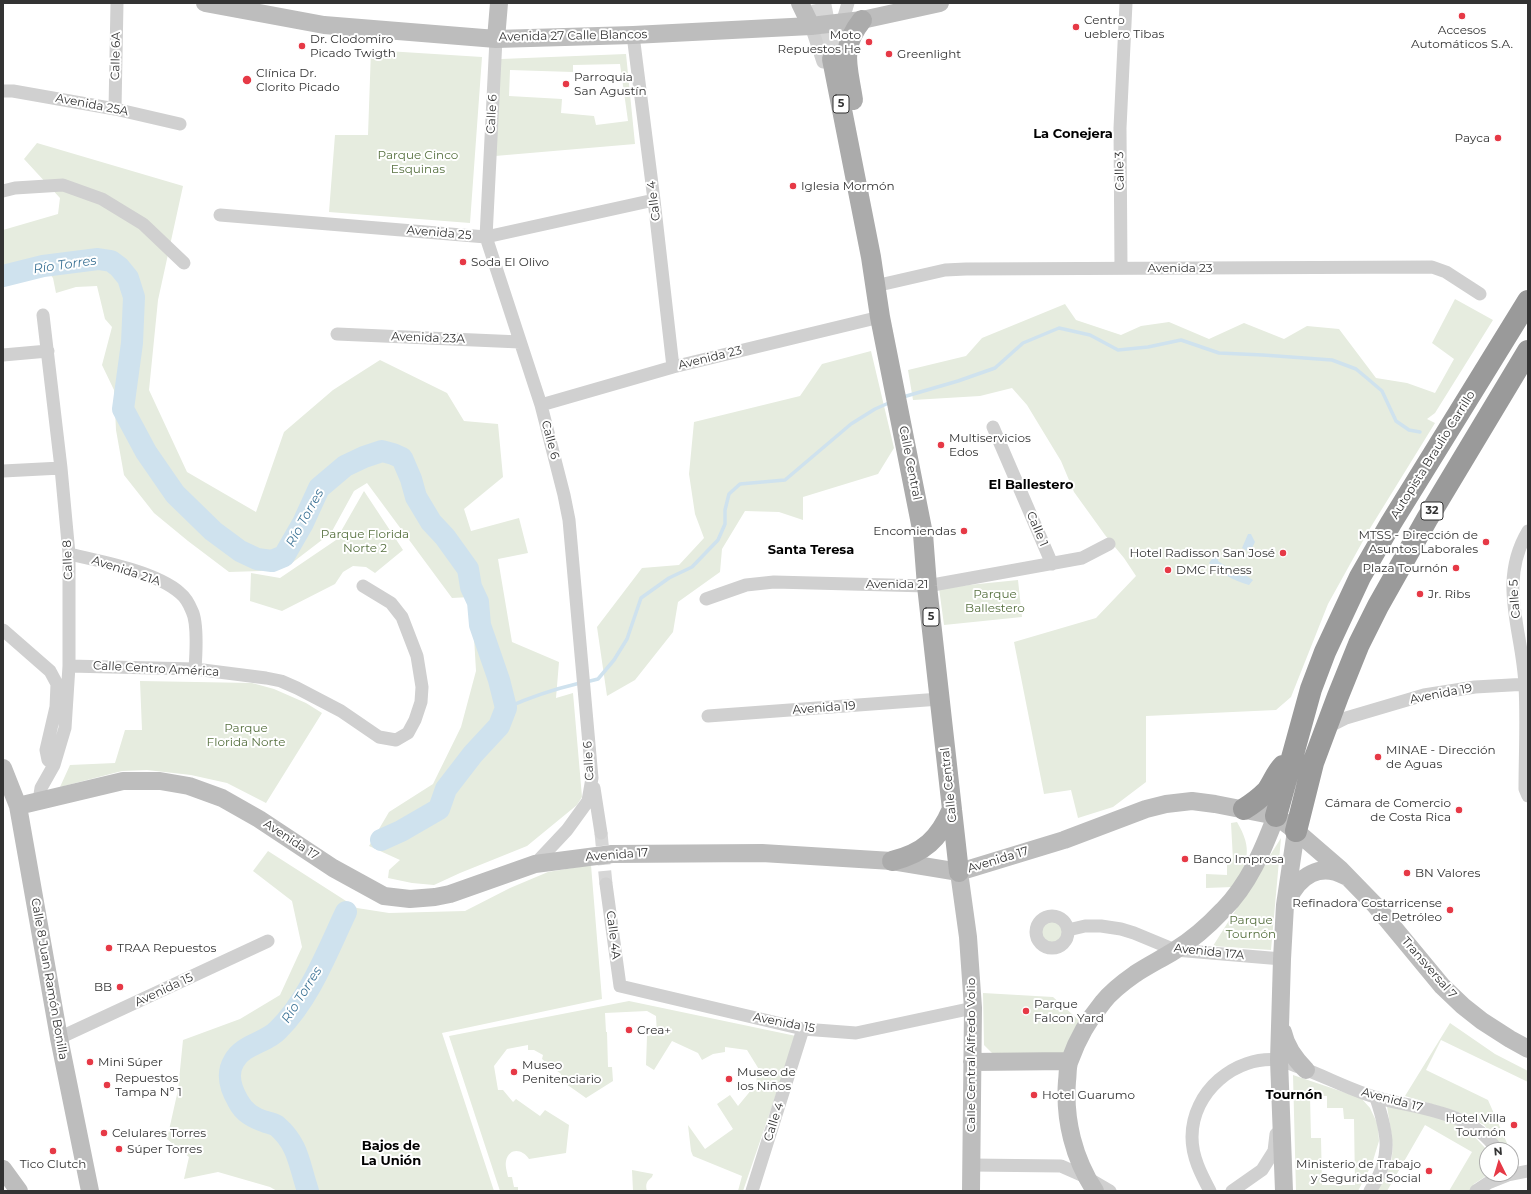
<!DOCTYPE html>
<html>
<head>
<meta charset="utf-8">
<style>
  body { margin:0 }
  #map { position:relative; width:1531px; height:1194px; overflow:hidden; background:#fff; font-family:Montserrat,sans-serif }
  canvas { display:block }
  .frame { position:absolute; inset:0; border:4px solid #333; pointer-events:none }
  .north { position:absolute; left:1479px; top:1142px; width:40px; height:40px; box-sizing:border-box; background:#fff; border:1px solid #adadad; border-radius:50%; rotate:355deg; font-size:11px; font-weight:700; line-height:16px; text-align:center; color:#333 }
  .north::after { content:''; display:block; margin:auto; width:14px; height:18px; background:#e63946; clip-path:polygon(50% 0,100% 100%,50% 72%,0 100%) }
</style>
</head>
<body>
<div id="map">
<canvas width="1531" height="1194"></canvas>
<div class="frame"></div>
<div class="north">N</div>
</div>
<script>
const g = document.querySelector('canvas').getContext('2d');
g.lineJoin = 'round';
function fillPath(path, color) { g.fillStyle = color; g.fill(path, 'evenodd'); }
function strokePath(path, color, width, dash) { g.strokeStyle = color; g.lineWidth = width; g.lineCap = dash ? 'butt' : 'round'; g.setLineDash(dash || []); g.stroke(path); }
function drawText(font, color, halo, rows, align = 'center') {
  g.font = font + ' Montserrat,sans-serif'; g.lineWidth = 4; g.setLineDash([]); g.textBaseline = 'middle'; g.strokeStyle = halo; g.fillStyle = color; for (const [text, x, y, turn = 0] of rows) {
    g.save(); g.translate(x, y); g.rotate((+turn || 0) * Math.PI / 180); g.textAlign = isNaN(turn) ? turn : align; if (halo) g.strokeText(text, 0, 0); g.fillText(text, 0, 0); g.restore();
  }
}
fillPath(new Path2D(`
  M 371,50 L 482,57 L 470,223 L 329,212 L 335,135 L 368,135 Z
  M 626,54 L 635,144 L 495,156 L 501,59 ZM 620,64 L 628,121 L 596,125 L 594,116 L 561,113 L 562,99 L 509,96 L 510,70 L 573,72 L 573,65 Z
  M 37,143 L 183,186 L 158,300 L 149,390 L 187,472 L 256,512 L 284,432 L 333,390 L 380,360 L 447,393 L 464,421 L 498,424 L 503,477 L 464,509 L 471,531 L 519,518 L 528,553 L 498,559 L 512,642 L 559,662 L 556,698 L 573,693 L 582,797 L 577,805 L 527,846 L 460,873 L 434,885 L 412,883 L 388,878 L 389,870 L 400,860 L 369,846 L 389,812 L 433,784 L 461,727 L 476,671 L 474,637 L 477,628 L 470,597 L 452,598 L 367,483 L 354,491 L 331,533 L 288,566 L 261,571 L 229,572 L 188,541 L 154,513 L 124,475 L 116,430 L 114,390 L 102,365 L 112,327 L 105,319 L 97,286 L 76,287 L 56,293 L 53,278 L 40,262 L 14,267 L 3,276 L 3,230 L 58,214 L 60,198 L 24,159 Z
  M 1455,299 L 1493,320 L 1435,413 L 1427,419 L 1435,423 L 1369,530 L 1328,604 L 1291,697 L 1276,710 L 1146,716 L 1146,782 L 1113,807 L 1078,818 L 1071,790 L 1044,794 L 1014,642 L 1096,618 L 1136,576 L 1124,558 L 1105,535 L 1074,492 L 1061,461 L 1027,405 L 1012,388 L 980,396 L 913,400 L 908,370 L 966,356 L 982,338 L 1065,304 L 1076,320 L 1121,335 L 1141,326 L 1169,322 L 1209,339 L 1244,323 L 1284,339 L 1307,326 L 1339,329 L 1376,378 L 1407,383 L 1435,393 L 1454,359 L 1432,343 Z
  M 871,351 L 894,448 L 878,474 L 803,497 L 803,520 L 779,512 L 745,511 L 722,549 L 720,572 L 678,602 L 673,632 L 635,680 L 607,696 L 597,627 L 642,568 L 679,565 L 704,538 L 695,514 L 689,474 L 694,422 L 800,396 L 822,364 Z
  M 364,491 L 403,550 L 375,573 L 366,567 L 353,566 L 343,572 L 335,584 L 282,611 L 250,601 L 251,573 L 280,578 L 336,540 Z
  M 1018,580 L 1022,617 L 944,625 L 939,588 Z
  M 140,681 L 252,683 L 274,689 L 306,703 L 322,713 L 266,803 L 227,783 L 191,775 L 147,770 L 122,771 L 60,787 L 70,765 L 115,763 L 125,730 L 142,730 Z
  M 1237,822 C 1253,849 1248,862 1233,887 L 1206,888 L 1206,874 L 1227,875 L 1227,860 L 1233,860 L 1231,823 Z
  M 1281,838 L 1271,950 L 1213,946 Z
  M 268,851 L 357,908 L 389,913 L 465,911 L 510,888 L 548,872 L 591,865 L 602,999 L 442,1033 L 494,1191 L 277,1191 L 270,1187 L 218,1172 L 184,1179 L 189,1157 L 167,1139 L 178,1090 L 183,1040 L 240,1019 L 280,995 L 302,947 L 292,901 L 253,871 Z
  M1040 932a12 12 0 1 1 24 0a12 12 0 1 1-24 0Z
  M 983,993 L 1053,997 L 1083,1024 L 1064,1053 L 993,1054 L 984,1045 Z
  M 629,1001 L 796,1036 L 743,1191 L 738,1191 L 742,1176 L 693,1156 L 691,1151 L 688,1125 L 705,1149 L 733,1129 L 717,1104 L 730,1095 L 738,1106 L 752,1089 L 756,1090 L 757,1071 L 760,1071 L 747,1050 L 725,1047 L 725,1052 L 713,1054 L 702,1060 L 698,1053 L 672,1041 L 654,1070 L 646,1065 L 647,1036 L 657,1034 L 656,1016 L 647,1011 L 605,1013 L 606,1032 L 607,1032 L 608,1067 L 612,1067 L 613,1081 L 586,1098 L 562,1081 L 561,1074 L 542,1059 L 543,1055 L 534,1050 L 528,1050 L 528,1045 L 507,1049 L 494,1066 L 498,1090 L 503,1090 L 513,1102 L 516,1099 L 540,1116 L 545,1110 L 569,1125 L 566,1153 L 529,1159 C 523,1149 509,1147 506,1161 C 505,1166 507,1172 508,1177 L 512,1177 L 514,1187 L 518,1187 L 518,1191 L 500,1191 L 449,1036 Z
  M 1450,1023 L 1495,1054 L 1528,1071 L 1528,1082 L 1441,1040 L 1426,1070 L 1488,1100 L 1510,1150 L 1504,1150 L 1484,1125 L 1461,1113 L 1405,1096 Z
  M 1293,1075 L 1361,1098 L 1370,1108 L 1378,1125 L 1379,1141 L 1372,1164 L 1358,1191 L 1296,1191 ZM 1310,1096 L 1327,1096 L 1327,1108 L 1343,1108 L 1344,1119 L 1354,1119 L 1355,1185 L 1322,1185 L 1321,1138 L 1311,1138 Z
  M 1387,1106 L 1444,1118 L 1472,1134 L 1487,1150 L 1487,1174 L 1489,1174 L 1474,1184 L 1470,1191 L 1449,1191 L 1472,1152 L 1425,1125 L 1387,1191 L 1377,1191 C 1383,1181 1391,1168 1392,1156 C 1394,1140 1389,1122 1387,1106 Z
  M 632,1170 L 653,1174 L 652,1177 C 647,1181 645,1184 647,1191 L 633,1191 Z`), '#e6ecdf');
fillPath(new Path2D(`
  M 1248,534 L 1251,534 L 1255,542 L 1250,552 L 1242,548 Z
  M 1214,556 L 1218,558 L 1218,561 L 1233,571 L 1236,569 L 1253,580 L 1249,585 C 1234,581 1221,573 1209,563 Z`), '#cfe2ee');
strokePath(new Path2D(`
  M 903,397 L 958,381 L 995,368 L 1023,343 L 1059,328 L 1090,335 L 1118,350 L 1148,347 L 1181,340 L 1219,353 L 1263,355 L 1332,360 L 1356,369 L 1368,379 L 1382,391 L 1396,421 L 1409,430 L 1420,432
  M 586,682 L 598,679 L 614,660 L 627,639 L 641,598 L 669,578 L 692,567 L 718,540 L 725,524 L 725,510 L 729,494 L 740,484 L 785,480 L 851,424 L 875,409 L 891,402
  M 506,708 C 530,697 555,689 580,683`), '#cfe2ee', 3.5);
strokePath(new Path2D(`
  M 3,276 L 43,266 L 98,259 L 111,261 L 119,267 L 128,278 L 134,297 L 132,343 L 123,409 L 146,452 L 175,494 L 213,531 L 240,551 L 257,559 L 272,561 L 284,556 L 303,523 L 319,488 L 345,466 L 364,457 L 382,451 L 393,454 L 402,458 L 411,479 L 416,497 L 431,522 L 445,537 L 468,569 L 471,587 L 478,602 L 480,625 L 499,680 L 506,708 L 499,726 L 473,754 L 446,789 L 439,809 L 401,831 L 381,840
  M 308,1191 C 299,1165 299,1145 277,1126 C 274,1124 270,1123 266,1122 C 254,1118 244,1113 238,1101 C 231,1089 226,1074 234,1061 C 243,1044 266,1043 278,1030 C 310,998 327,952 346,912`), '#cfe2ee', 22);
strokePath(new Path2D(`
  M 601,833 L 606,884`), '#d6d6d6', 13, [13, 6]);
strokePath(new Path2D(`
  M 821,3 L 832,59`), '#d6d6d6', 20, [20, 10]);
strokePath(new Path2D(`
  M 842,23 L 848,3
  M 811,26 L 823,62
  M 633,35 L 654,200 L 673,367
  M 496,39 L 486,237 L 541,405 L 564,495 L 569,520 L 592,778 L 588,801 L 567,830 L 535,864
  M 3,91 L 13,91 L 115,109 L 180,124
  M 115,109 L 117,3
  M 3,191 L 15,188 L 63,185 L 102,199 L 143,224 L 184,263
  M 220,215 L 486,237 L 654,200
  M 1121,268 L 1120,128 L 1126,3
  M 875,286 L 945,270 L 966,269 L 1432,267 L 1446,272 L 1480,294
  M 337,334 L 520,342
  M 3,355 L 48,351
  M 541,405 L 673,367 L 880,317
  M 993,427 L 1052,564
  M 3,471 L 61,468
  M 1528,531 C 1497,583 1523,631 1525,686 C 1527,720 1525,755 1525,789 L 1528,796
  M 69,554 C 100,561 157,572 180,593 C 185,597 190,606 192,611 C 198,623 196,655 195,669
  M 706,599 L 746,585 L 774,582 L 927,586 L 1082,558 L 1109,544
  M 3,630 L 50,671 L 57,684 L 56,707 L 46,750 L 48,760 L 54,765
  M 69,666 L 195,669 L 266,678 L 281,681 L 297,688 L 341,711 L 379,737 L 396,740 L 408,733 L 415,720 L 421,702 L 422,687 L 417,656 L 402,617 L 391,603 L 363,586
  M 708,716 L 940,699
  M 1326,728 L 1346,718 L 1424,695 L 1475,687 L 1528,684
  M 594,788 L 601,833
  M 39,801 L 41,788 L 54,765 L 65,728 L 69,666 L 69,554 L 61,468 L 43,315
  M 606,884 L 620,986 L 803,1029 L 856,1033 L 973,1008
  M1036 932a16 16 0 1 1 32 0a16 16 0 1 1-32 0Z
  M 1068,930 L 1085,926 L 1101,926 L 1121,929 L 1134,933 L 1175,950 L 1282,959
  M 59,1038 L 268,941
  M 971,1165 L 1061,1166 L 1086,1177 L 1110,1191
  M 1508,1174 L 1508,1175 L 1528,1171
  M 752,1191 L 803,1029
  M 1210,1191 C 1201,1174 1192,1157 1192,1137 C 1192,1092 1235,1055 1279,1060 C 1285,1061 1293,1065 1299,1067 C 1325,1076 1352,1091 1378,1098 C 1419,1109 1471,1111 1497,1150
  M 1232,1191 L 1262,1170 L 1274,1151 L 1276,1134
  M 1370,1191 C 1393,1157 1388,1134 1376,1098
  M 1476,1191 L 1488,1183 L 1508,1175`), '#d0d0d0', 13);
strokePath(new Path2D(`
  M 205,3 L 324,25 L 496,39 L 633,35 L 811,26 L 862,20 L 940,3
  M 800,3 L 811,26
  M 496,39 L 499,3
  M 3,768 L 18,806 L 59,1038 L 90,1191
  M 18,806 L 123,781 L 160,781 L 189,786 L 222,798 L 259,819 L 333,868 L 384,896 L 410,899 L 435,897 L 450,894 L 535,864 L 612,854 L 762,853 L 892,861 L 959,872 L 1064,840 L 1146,809 L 1166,804 L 1192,801 L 1215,804 L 1276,816 L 1296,831 L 1340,869 L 1375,905 L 1442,986 L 1463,1006 L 1482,1021 L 1510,1039 L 1528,1049
  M 959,872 L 968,937 L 973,1008 L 971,1191
  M 1288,900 C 1299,876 1320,862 1345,876
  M 1283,1032 C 1286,1047 1295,1059 1306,1070
  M 972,1062 L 1069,1061
  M 3,1169 L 19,1191
  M 1095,1191 C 1074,1159 1064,1120 1067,1081 C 1068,1075 1067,1066 1070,1060 C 1077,1040 1089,1019 1103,1002 C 1110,993 1125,981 1135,974 C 1147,966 1161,959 1174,951 C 1192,940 1208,926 1223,910 C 1249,884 1263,850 1276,816
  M 1284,1191 L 1279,1060 L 1282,959 L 1285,905 L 1296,831`), '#bdbdbd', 18);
strokePath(new Path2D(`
  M 832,59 L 871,257 L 880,317 L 923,534 L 927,586 L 959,872
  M 853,100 C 848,66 839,49 862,20
  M 892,861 C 924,853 939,839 952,809`), '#ababab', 20);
strokePath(new Path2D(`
  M 1244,809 C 1252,804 1260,798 1267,791 C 1273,783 1276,773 1283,766
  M 1276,816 L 1311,689 L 1325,652 L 1360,577 L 1391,523 L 1528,301
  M 1296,831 L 1313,763 L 1338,696 L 1359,644 L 1378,606 L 1427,519 L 1528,351`), '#9a9a9a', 22);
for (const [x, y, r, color] of [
  [1462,16,4,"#e63946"],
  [1076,27,4,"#e63946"],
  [869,42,4,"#e63946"],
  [302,46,4,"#e63946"],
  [889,54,4,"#e63946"],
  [247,80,5,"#e63946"],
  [566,84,4,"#e63946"],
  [1498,138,4,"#e63946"],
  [793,186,4,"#e63946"],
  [463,262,4,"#e63946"],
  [941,445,4,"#e63946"],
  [964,531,4,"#e63946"],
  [1486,542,4,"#e63946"],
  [1283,553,4,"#e63946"],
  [1456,568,4,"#e63946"],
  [1168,570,4,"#e63946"],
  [1420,594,4,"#e63946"],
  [1378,757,4,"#e63946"],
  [1459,810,4,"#e63946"],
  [1185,859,4,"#e63946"],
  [1407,873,4,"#e63946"],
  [1450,910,4,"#e63946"],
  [109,948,4,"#e63946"],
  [120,987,4,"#e63946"],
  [1026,1011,4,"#e63946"],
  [629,1030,4,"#e63946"],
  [90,1062,4,"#e63946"],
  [514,1072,4,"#e63946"],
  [729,1079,4,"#e63946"],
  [107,1085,4,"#e63946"],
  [1034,1095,4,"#e63946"],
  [1514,1125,4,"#e63946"],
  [104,1133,4,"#e63946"],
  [119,1149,4,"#e63946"],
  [53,1151,4,"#e63946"],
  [1429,1171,4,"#e63946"]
]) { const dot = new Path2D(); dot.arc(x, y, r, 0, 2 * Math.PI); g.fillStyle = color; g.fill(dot); strokePath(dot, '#fff', 1.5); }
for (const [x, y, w] of [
  [841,104,16],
  [1432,511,22],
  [931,617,16]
]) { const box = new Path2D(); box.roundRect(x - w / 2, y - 9, w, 18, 3); g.fillStyle = '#fff'; g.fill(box); strokePath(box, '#333', 1); }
drawText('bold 11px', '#333', null, [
  ["5",841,104],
  ["32",1432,511],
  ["5",931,617]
]);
drawText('12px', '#333', '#fff', [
  ["Centro",1084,20],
  ["ueblero Tibas",1084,34],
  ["Accesos",1462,30,"center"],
  ["Automáticos S.A.",1462,44,"center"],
  ["Moto",861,35,"right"],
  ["Repuestos He",861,49,"right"],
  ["Dr. Clodomiro",310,39],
  ["Picado Twigth",310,53],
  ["Greenlight",897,54],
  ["Clínica Dr.",256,73],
  ["Clorito Picado",256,87],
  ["Parroquia",574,77],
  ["San Agustín",574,91],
  ["Payca",1490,138,"right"],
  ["Iglesia Mormón",801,186],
  ["Soda El Olivo",471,262],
  ["Multiservicios",949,438],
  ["Edos",949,452],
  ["Encomiendas",956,531,"right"],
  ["MTSS - Dirección de",1478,535,"right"],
  ["Asuntos Laborales",1478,549,"right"],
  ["Hotel Radisson San José",1275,553,"right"],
  ["Plaza Tournón",1448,568,"right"],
  ["DMC Fitness",1176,570],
  ["Jr. Ribs",1428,594],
  ["MINAE - Dirección",1386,750],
  ["de Aguas",1386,764],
  ["Cámara de Comercio",1451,803,"right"],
  ["de Costa Rica",1451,817,"right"],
  ["Banco Improsa",1193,859],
  ["BN Valores",1415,873],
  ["Refinadora Costarricense",1442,903,"right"],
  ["de Petróleo",1442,917,"right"],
  ["TRAA Repuestos",117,948],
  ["BB",112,987,"right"],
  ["Parque",1034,1004],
  ["Falcon Yard",1034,1018],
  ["Crea+",637,1030],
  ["Mini Súper",98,1062],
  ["Museo",522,1065],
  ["Penitenciario",522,1079],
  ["Museo de",737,1072],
  ["los Niños",737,1086],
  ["Repuestos",115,1078],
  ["Tampa Nº 1",115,1092],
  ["Hotel Guarumo",1042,1095],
  ["Hotel Villa",1506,1118,"right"],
  ["Tournón",1506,1132,"right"],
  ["Celulares Torres",112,1133],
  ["Súper Torres",127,1149],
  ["Tico Clutch",53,1164,"center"],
  ["Ministerio de Trabajo",1421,1164,"right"],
  ["y Seguridad Social",1421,1178,"right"]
], 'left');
drawText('12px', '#333', '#fff', [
  ["Avenida 27 Calle Blancos",573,36,-1],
  ["Calle 6A",116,56,-89],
  ["Avenida 25A",92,105,11],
  ["Calle 6",492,114,-87],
  ["Calle 3",1120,171,-91],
  ["Calle 4",654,201,-97],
  ["Avenida 25",439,233,5],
  ["Avenida 23",1180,268],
  ["Avenida 23A",428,338,2],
  ["Avenida 23",710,358,-14],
  ["Calle 6",550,440,75],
  ["Autopista Braulio Carrillo",1433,455,-58],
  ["Calle Central",910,463,79],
  ["Calle 1",1037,529,67],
  ["Calle 8",68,560,-92],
  ["Avenida 21A",126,571,18],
  ["Avenida 21",897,584],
  ["Calle 5",1515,599,-94],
  ["Calle Centro América",156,669,3],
  ["Avenida 19",1441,694,-11],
  ["Avenida 19",824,708,-4],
  ["Calle 6",589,761,-93],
  ["Calle Central",949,785,-96],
  ["Avenida 17",291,840,33],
  ["Avenida 17",617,855,-4],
  ["Avenida 17",998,860,-17],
  ["Calle 4A",613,935,83],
  ["Avenida 17A",1209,952,6],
  ["Transversal 7",1429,968,49],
  ["Calle 8 Juan Ramón Bonilla",49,979,80],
  ["Avenida 15",164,990,-25],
  ["Avenida 15",784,1023,11],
  ["Calle Central Alfredo Volio",971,1055,-90],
  ["Avenida 17",1392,1100,15],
  ["Calle 4",774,1122,-72]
]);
drawText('12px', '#56703f', '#fff', [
  ["Parque Cinco",418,155],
  ["Esquinas",418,169],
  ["Parque Florida",365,534],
  ["Norte 2",365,548],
  ["Parque",995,594],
  ["Ballestero",995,608],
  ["Parque",246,728],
  ["Florida Norte",246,742],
  ["Parque",1251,920],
  ["Tournón",1251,934]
]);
drawText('bold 13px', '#000', '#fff', [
  ["La Conejera",1073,134],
  ["El Ballestero",1031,485],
  ["Santa Teresa",811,550],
  ["Tournón",1294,1095],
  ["Bajos de",391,1146],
  ["La Unión",391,1161]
]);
drawText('italic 13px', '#3f7597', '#fff', [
  ["Río Torres",65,265,-8],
  ["Río Torres",305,518,-61],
  ["Río Torres",302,995,-58]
]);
</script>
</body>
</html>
